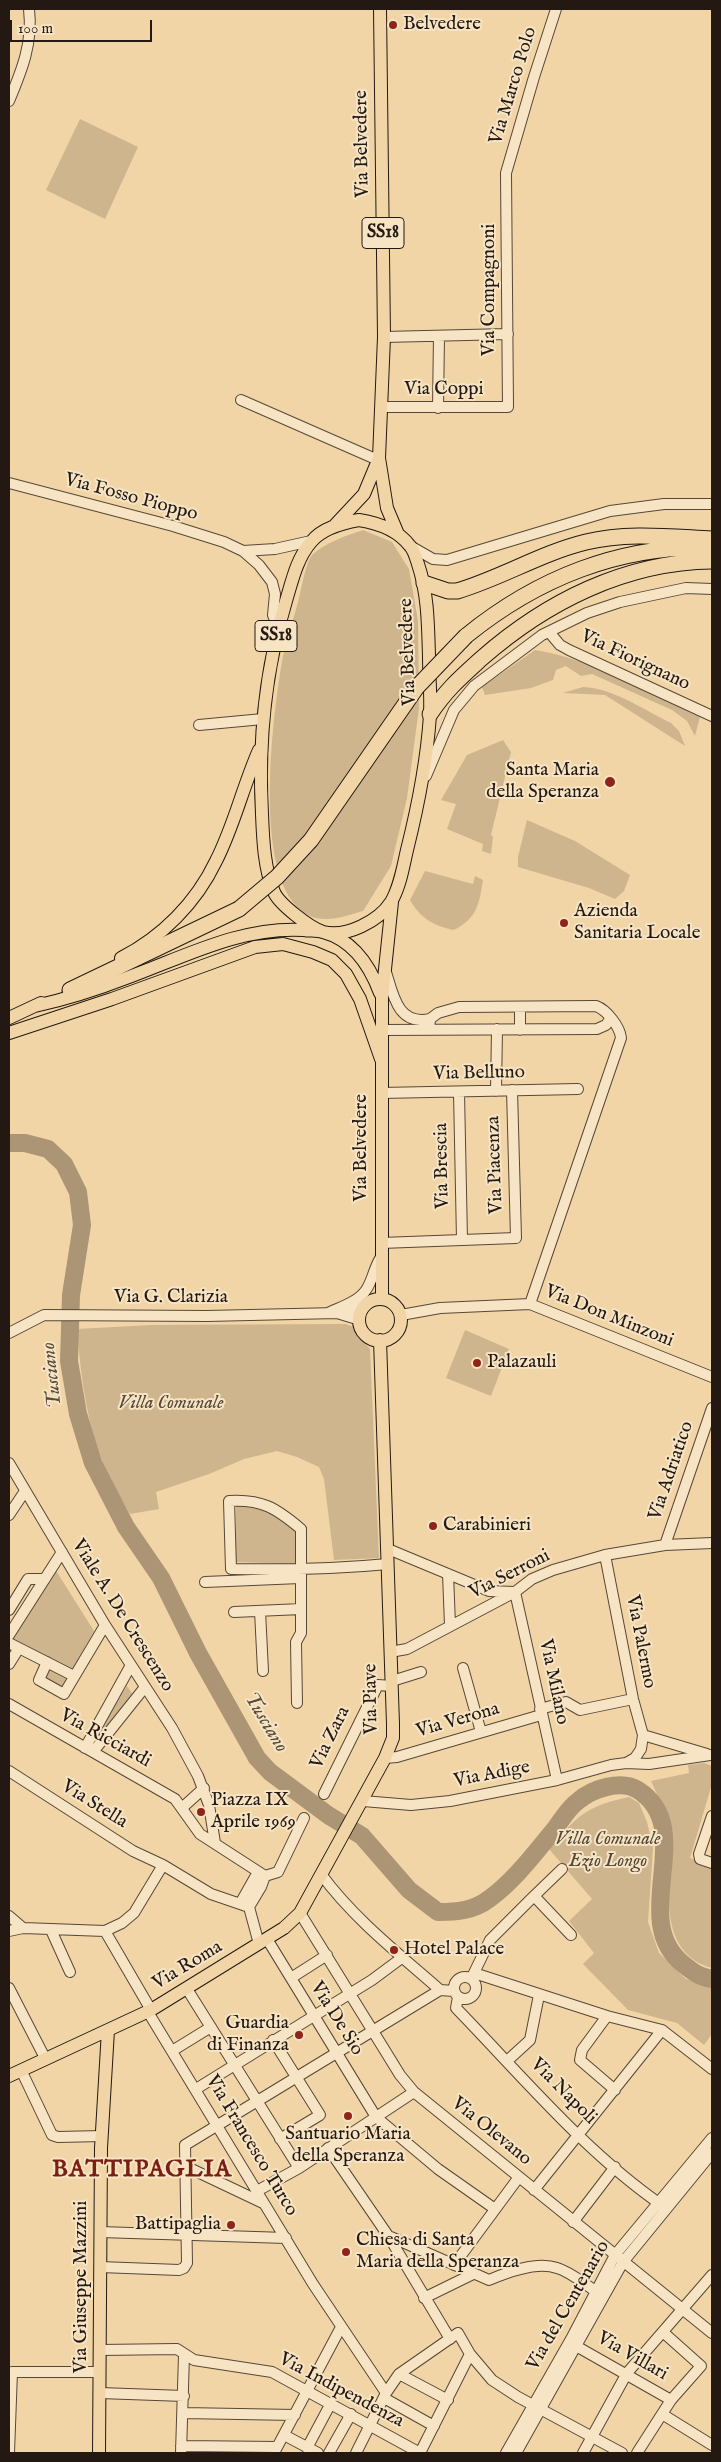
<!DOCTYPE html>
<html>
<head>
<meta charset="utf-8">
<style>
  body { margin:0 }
  #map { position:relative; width:721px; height:2462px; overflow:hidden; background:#f1d5a6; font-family:"IM FELL English",serif }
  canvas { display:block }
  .frame { position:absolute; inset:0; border:10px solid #231912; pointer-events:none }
  .scale { position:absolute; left:10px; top:20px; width:142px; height:22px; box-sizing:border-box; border:2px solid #231912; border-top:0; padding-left:6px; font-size:15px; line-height:18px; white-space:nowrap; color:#231912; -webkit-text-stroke:4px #f6e4c5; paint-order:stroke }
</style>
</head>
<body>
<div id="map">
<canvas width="721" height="2462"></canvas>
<div class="frame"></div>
<div class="scale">100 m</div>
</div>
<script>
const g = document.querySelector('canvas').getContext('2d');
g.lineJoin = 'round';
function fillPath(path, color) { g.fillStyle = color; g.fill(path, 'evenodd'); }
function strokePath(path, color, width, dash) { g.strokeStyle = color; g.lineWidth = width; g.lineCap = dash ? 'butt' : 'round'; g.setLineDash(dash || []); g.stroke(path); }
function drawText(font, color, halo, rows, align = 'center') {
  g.font = font + ' "IM FELL English",serif'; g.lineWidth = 4; g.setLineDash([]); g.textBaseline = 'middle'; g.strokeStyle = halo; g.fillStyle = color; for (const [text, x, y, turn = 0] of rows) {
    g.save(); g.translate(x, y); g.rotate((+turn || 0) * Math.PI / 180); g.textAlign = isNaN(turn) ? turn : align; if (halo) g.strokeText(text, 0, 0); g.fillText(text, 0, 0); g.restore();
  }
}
fillPath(new Path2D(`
  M 80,119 L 138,147 L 105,219 L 46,190 Z
  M 363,530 L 392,542 L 409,569 L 418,621 L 419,708 L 407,798 L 391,866 L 363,911 C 345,916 326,924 308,915 C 250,885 273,715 282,661 C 286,641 293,621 298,602 C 301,592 306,561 312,555 C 326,542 346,536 363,530 Z
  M 535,650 C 593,659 648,693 700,717 L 695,736 L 687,721 L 672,710 L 592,674 L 581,676 L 566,666 L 556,670 L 553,680 L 531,688 L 485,695 L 482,687 Z
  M 583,687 C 613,688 644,710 671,723 L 679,731 L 685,746 L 605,695 L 563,693 Z
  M 503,740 L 511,752 L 491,835 L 493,837 L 491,854 L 482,851 L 483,844 L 447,829 L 456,804 L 441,800 L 467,755 Z
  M 527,820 L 575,841 L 630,875 L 624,891 L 615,899 L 589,888 L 518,867 L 518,857 Z
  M 425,871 L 473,884 L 475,876 L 483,880 C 479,905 477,918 454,930 C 434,926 420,918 410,900 Z
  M 345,1324 L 354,1327 L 360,1340 L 364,1341 L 370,1349 L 379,1558 L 334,1560 L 324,1479 L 319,1467 L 297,1457 L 277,1451 L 244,1459 L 209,1474 L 156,1492 L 159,1509 L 130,1514 C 123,1502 116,1491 110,1480 C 88,1433 81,1380 77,1329 L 151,1325 Z
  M 465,1330 L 509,1349 L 491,1396 L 446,1378 Z
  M 236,1505 C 263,1509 274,1512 295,1530 L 296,1564 L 236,1562 Z
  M 55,1569 L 94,1631 L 58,1694 L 35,1681 L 43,1665 L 9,1642 Z
  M 127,1686 L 134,1696 L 99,1739 L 95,1737 Z
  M 704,1763 L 712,1766 L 712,1784 L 690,1858 L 712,1866 L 712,1968 C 677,1959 668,1927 669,1893 C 670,1880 673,1867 672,1854 C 669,1829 662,1804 651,1781 L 689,1773 L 688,1765 Z
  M 629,1797 L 639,1803 L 647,1822 L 653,1848 L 648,1922 L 659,1953 L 686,1979 L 712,1987 L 712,2034 L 704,2045 L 677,2023 L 628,2010 L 583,1964 L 594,1953 L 569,1921 L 592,1899 L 549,1849 C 577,1816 586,1806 629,1797 Z`), '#ceb58d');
strokePath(new Path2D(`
  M 9,1143 L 25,1143 L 48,1149 L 64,1164 L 78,1192 L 82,1225 L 71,1295 L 69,1361 L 78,1414 L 93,1463 L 126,1527 L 161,1578 L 198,1653 L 257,1758 L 270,1772 L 328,1815 L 362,1836 L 409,1890 L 438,1912 C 456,1912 473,1911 489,1899 C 514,1881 534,1854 554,1830 C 561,1821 568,1808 578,1801 C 592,1789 621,1779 638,1790 C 699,1829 627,1919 683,1964 C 693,1972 699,1977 712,1979`), '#ab9574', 18);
const minor = new Path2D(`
  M 9,101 C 22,70 33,43 29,9
  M 384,337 L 508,334
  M 241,400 L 371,457 L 379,458
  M 381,407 L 508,407 L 506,173 L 534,77 L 556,9
  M 438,408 L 439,336
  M 9,483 L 173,526 L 224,542 L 243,551 L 259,565 L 272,582 L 275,594 L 273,615 L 278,628
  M 412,547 L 433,559 L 447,560 L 610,511 L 664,504 L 712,504
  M 243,551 L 275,549 L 311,541
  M 549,632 L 560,645 L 569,650 L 712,716
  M 199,725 L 263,719
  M 426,776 L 454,710 L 474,686 L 542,635 L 587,613 L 620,602 L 686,588 L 712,589
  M 386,972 C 393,995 398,1026 430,1019
  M 429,1029 L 430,1019 L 438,1013 L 459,1007 L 596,1006 C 607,1010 620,1027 621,1038 L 530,1304
  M 382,1030 L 597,1029 L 606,1025 L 610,1019
  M 520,1030 L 520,1007
  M 496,1091 L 497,1029
  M 459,1092 L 462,1240
  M 381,1093 L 578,1089
  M 381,1243 L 516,1238 L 512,1090
  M 340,1312 L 365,1305
  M 328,1313 C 340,1307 358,1302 366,1290 C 373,1280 374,1267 381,1257
  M 401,1315 L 440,1308 L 530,1304 L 712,1377
  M 9,1333 L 44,1315 L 207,1316 L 337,1313 L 360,1320
  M 9,1463 L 105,1625 L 172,1728 L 198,1776 L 209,1805 L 215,1843
  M 9,1515 L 25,1491
  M 665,1545 L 712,1408
  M 388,1549 L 489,1591 L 514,1592
  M 605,1555 L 633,1699 L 643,1735 L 641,1749 L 635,1758 L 626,1763
  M 448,1574 L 450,1625
  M 205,1582 L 300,1578
  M 515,1592 L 557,1780
  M 9,1610 L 28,1579 L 45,1579
  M 260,1611 L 263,1671
  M 234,1612 L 301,1609
  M 9,1635 L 62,1552
  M 9,1643 L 74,1676
  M 390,1652 L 407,1649 L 515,1592 L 532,1579 L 553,1570 L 605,1555 L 665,1545 L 712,1543
  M 47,1662 L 39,1680 L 64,1694 L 105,1625
  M 9,1664 L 19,1648
  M 463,1668 L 481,1732
  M 392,1681 L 421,1672
  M 297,1703 L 296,1642 L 301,1633 L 301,1529 C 276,1508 262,1499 229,1501 L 231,1569 C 284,1570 336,1569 388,1564
  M 9,1704 L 175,1799 L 200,1834 L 265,1876
  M 540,1709 L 566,1702 L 580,1710 L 633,1699
  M 643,1735 L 707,1754
  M 85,1748 L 131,1665
  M 93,1752 L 145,1687
  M 385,1758 L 397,1757 L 541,1715
  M 9,1771 L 133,1851 L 163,1865 L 211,1894 L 249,1907
  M 324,1794 L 378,1685 L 392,1686
  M 363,1801 L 411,1805 L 450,1801 L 557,1780 L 611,1765 L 626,1763 L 649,1764 L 710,1755
  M 183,1807 L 204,1788
  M 712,1816 L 699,1854 L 700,1859 L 712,1863
  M 562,1869 L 534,1896 L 571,1935
  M 321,1874 C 353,1918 399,1954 440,1990 L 454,1991
  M 265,1876 L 278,1872 L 304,1818
  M 241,1902 L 258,1872
  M 300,1913 L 400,2075 L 414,2092 L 712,2333
  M 9,1916 L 23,1928
  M 51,1930 L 70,1972
  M 9,1931 L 23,1928 L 105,1931 L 122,1923 L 134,1913 L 163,1865
  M 105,1931 L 151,2010
  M 267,1939 L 376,2117 L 438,2169 L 495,2209
  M 259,1944 L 249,1907 L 261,1887 L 265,1876
  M 474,1973 L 607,2016 L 662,2030 L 712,2069
  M454 1988a11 11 0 1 1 22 0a11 11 0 1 1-22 0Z
  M 472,1977 L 490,1940 L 534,1896
  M 291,1978 L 327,1955
  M 9,1988 L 45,2058
  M 187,1989 L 299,2168
  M 458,1997 L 456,2008 C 522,2076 585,2152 663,2206
  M 148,2012 L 313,2284 L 386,2393
  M 607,2016 L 582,2050 L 580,2060 L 615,2090
  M 273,2040 L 320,2115 L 280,2139
  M 172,2051 L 211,2027
  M 507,2061 L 530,2040 L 539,1995
  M 21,2070 L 52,2135 L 58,2137 L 102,2136
  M 196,2089 L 372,1980 L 403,1957
  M 328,2148 L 389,2237 L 450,2339
  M 185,2166 L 263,2203
  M 534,2190 L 662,2030
  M 257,2191 L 299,2168 L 414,2092
  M 573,2222 L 615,2167
  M 100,2232 L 286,2238
  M 391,2237 L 489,2280 C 508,2272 537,2261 557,2268 C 571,2272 584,2284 597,2292
  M 454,2265 L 519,2177
  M 100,2267 L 179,2270 L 184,2268 L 187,2263 L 185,2145 L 440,1990
  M 424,2298 L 473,2274
  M 664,2333 L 701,2366 L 671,2400 L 662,2414 L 712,2445
  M 576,2346 L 671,2400
  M 100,2350 L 177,2349 L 194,2360 L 272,2372 L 420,2453
  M 399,2374 L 448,2400
  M 100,2393 L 184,2396
  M 384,2398 L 434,2426
  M 183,2413 L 295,2415
  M 284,2435 L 318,2453
  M 181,2446 L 277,2447
  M 307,2448 L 331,2403
  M 9,2453 L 12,2372 L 100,2372
  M 181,2453 L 184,2355
  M 274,2453 L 341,2327
  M 329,2453 L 351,2414
  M 356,2453 L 386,2393 L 399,2374 L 458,2333 L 470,2354 L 492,2380 L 518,2397 L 622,2453
  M 420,2453 L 470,2354
  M 506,2453 L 571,2339 L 615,2255 L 712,2138
  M 516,2453 L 623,2262 L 712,2153
  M 583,2453 L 627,2373 L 712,2275
  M 637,2453 L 662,2414`);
const major = new Path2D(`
  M 380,9 L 384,337 L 379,458 L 387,508 L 398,534
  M 359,520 C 378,523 398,530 410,546 C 414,550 416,558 418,564 C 428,594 428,624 429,656 C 429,675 431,695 430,715 C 427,761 418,806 407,850 C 403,867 400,887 391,902 C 379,921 346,938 323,932 C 310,928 279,904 274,892 C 264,868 263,839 262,814 C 258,741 265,671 286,601 C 292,581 297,558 311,542 C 322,528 342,523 359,520 Z
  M 335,525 L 364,494 L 379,458
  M 121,958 C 162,937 196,903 216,861 C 234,826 243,786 259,750
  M 35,1006 C 67,999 98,989 129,977 C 186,956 242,926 304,930 C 310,931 317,930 323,932 C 353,940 370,966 380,993
  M 9,1018 L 41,1003
  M 9,1033 L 112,999 L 255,947 L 283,944 L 313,952 L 332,960 L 346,974 L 360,999 L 381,1059
  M 382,1299 L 382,998 L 392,902
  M359 1320a21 21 0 1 1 42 0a21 21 0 1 1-42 0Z
  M 9,2076 L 151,2010 L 284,1928 L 300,1913 L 385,1758 L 393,1738 L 393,1724 L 380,1340
  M 99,2453 L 101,2148 L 108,2030`);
const highway = new Path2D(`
  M 424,583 L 448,591 L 457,591 C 501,578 541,553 586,542 C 627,532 670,537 712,539
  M 466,636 C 536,579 621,544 712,548
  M 430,714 C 447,689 460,678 482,658 C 546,602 625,562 712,561
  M 70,990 L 239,909`);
strokePath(minor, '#564837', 12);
strokePath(major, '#231912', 14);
strokePath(highway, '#231912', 17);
strokePath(minor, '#f6e4c5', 10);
strokePath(major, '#f1d5a6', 12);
strokePath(highway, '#f1d5a6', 15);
const highwayBridge = new Path2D(`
  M 239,909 L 277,877 L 311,840 L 417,687 L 466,636`);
strokePath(highwayBridge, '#231912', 17, []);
strokePath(highwayBridge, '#f1d5a6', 15);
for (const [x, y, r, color] of [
  [393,25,5,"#8f2418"],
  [610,782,6,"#8f2418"],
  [564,923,5,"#8f2418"],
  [477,1363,5,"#8f2418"],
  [433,1526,5,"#8f2418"],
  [201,1812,5,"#8f2418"],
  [394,1950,5,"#8f2418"],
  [299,2035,5,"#8f2418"],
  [348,2116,5,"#8f2418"],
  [231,2225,5,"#8f2418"],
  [346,2252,5,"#8f2418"]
]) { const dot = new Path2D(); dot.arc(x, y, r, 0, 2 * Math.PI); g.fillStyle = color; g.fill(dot); strokePath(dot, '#f6e4c5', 2); }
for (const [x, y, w] of [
  [383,233,42],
  [276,636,42]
]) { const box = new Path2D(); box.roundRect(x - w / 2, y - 15.5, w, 31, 4); g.fillStyle = '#f6e4c5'; g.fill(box); strokePath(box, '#231912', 1); }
drawText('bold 18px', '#231912', null, [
  ["SS18",383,233],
  ["SS18",276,636]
]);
drawText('19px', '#231912', '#f6e4c5', [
  ["Belvedere",403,25],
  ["Santa Maria",599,771,"right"],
  ["della Speranza",599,793,"right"],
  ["Azienda",574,912],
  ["Sanitaria Locale",574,934],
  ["Palazauli",487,1363],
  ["Carabinieri",443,1526],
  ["Piazza IX",211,1801],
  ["Aprile 1969",211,1823],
  ["Hotel Palace",404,1950],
  ["Guardia",289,2024,"right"],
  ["di Finanza",289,2046,"right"],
  ["Santuario Maria",348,2135,"center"],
  ["della Speranza",348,2157,"center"],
  ["Battipaglia",221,2225,"right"],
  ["Chiesa di Santa",356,2241],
  ["Maria della Speranza",356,2263]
], 'left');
drawText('19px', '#231912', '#f6e4c5', [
  ["Via Marco Polo",514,86,-73],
  ["Via Belvedere",363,144,-91],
  ["Via Compagnoni",490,290,-90],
  ["Via Coppi",444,390],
  ["Via Fosso Pioppo",131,498,15],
  ["Via Belvedere",409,652,-92],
  ["Via Fiorignano",635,661,25],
  ["Via Belluno",479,1074,-1],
  ["Via Belvedere",362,1148,-90],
  ["Via Piacenza",496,1165,-92],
  ["Via Brescia",443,1166,-91],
  ["Via G. Clarizia",171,1298],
  ["Via Don Minzoni",609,1317,22],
  ["Via Adriatico",672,1471,-71],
  ["Via Serroni",510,1575,-27],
  ["Viale A. De Crescenzo",122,1616,58],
  ["Via Palermo",640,1642,79],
  ["Via Milano",553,1682,78],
  ["Via Piave",372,1699,-91],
  ["Via Verona",458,1721,-16],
  ["Via Zara",331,1738,-64],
  ["Via Ricciardi",105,1739,29],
  ["Via Adige",492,1775,-11],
  ["Via Stella",94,1805,32],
  ["Via Roma",188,1966,-31],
  ["Via De Sio",336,2019,58],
  ["Via Napoli",563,2092,45],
  ["Via Olevano",491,2132,39],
  ["Via Francesco Turco",251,2146,59],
  ["Via Giuseppe Mazzini",82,2287,-90],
  ["Via del Centenario",569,2306,-60],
  ["Via Villari",632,2357,30],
  ["Via Indipendenza",341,2391,28]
]);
drawText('italic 19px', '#564837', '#f6e4c5', [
  ["Villa Comunale",171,1404],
  ["Villa Comunale",608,1840],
  ["Ezio Longo",608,1862]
]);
drawText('italic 20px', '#594b39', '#f6e4c5', [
  ["Tusciano",53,1375,-96],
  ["Tusciano",265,1723,59]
]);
g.letterSpacing = '1px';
drawText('bold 24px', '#7a1f14', '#f6e4c5', [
  ["BATTIPAGLIA",142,2171]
]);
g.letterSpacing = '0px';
</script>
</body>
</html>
